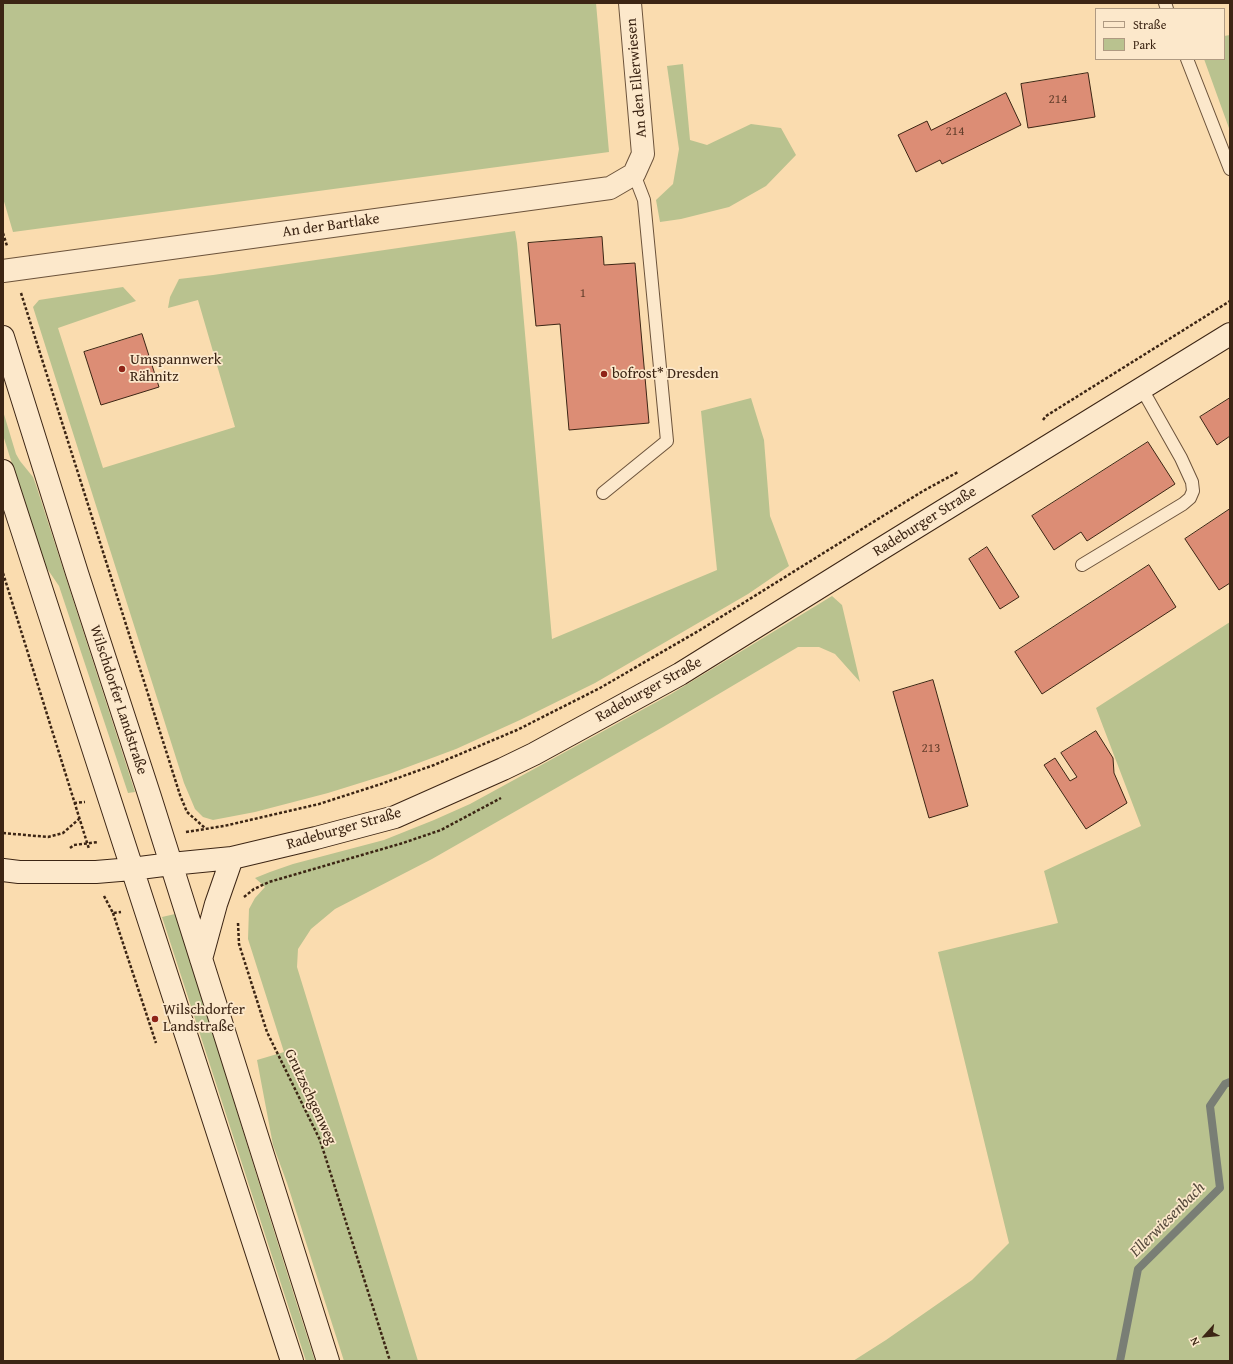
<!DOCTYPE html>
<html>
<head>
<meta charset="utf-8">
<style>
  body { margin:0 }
  #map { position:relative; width:1233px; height:1364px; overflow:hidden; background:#fadcaf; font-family:"Gentium Book Plus",serif }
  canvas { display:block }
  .frame { position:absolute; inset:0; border:4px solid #3c2514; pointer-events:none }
  .legend { position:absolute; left:1095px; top:8px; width:130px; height:52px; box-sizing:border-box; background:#fce8cb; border:1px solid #af9a82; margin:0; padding:5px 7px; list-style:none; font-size:12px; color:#3c2514 }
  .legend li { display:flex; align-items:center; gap:8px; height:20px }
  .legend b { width:20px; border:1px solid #af9a82 }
  .north { position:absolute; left:1185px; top:1316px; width:40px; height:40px; -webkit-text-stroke:3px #fce8cb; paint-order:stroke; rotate:243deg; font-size:11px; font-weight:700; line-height:16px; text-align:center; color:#3c2514 }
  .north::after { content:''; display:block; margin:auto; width:14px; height:18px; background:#3c2514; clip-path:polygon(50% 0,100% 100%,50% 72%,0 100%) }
</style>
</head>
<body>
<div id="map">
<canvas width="1233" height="1364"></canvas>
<div class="frame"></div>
<ul class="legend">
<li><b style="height:5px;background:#fce8cb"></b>Straße</li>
<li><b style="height:11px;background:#b9c28f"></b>Park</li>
</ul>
<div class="north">N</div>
</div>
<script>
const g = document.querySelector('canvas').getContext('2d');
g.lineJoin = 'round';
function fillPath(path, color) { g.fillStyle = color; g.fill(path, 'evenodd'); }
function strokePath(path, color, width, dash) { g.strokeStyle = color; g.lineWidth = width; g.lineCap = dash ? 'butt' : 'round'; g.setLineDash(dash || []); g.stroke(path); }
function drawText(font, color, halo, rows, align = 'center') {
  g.font = font + ' "Gentium Book Plus",serif'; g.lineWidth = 3.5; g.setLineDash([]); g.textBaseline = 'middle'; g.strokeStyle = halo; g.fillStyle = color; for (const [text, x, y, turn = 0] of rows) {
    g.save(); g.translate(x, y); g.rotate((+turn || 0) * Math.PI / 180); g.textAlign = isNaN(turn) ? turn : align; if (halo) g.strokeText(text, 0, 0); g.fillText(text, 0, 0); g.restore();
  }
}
fillPath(new Path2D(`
  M 3,3 L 596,3 L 609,152 L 13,232 L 3,198 Z
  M 1230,35 L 1230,131 L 1204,59 L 1224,59 L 1224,36 Z
  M 683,64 L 690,140 L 707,145 L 751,124 L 781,128 L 796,155 L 766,186 L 729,207 L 681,219 L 660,222 L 656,200 L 673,184 L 679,149 L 667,66 Z
  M 515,231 L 517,243 L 552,639 L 717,570 L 701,411 L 751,398 L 764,440 L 770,516 L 789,566 L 748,594 L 595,683 L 520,720 L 456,749 L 389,774 L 328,793 L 255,812 L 213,820 L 203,817 L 195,809 L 184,783 L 33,307 L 39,300 L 123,287 L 136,301 L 58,328 L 103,468 L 235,427 L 198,300 L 168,308 L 170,297 L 179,279 L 213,275 Z
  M 3,411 L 16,454 L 20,461 L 33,477 L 36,485 L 135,792 L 128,793 L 59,586 L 44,564 L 35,537 L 3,435 Z
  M 832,596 L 842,605 L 860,682 L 835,654 L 819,647 L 798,647 L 663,727 L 432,859 L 335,909 L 311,929 L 298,949 L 297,967 L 418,1361 L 344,1361 L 287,1183 L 273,1145 L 257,1060 L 284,1052 L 248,939 L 249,909 L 255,898 L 265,887 L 255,878 L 270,872 L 293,864 L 384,840 L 434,820 L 470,804 L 671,694 Z
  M 1230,622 L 1230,1361 L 853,1361 L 886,1340 L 972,1280 L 1009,1243 L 938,952 L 1058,923 L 1044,871 L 1141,826 L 1096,708 Z
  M 175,914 C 223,1063 267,1212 315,1361 L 306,1361 L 162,917 Z`), '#b9c28f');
strokePath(new Path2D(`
  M 1120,1361 L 1138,1269 L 1220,1188 L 1210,1106 L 1225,1084 L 1230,1082`), '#797e75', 8);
const building = new Path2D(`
  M 1088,73 L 1095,117 L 1028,128 L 1021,84 Z
  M 1006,93 L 1021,125 L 942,164 L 940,160 L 916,172 L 898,135 L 927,121 L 931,130 Z
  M 602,237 L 604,265 L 635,263 L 649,423 L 569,430 L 560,324 L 536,326 L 528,243 Z
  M 142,334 L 159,387 L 101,405 L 84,352 Z
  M 1230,398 L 1230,436 L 1217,445 L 1200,417 Z
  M 1148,442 L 1175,484 L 1087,541 L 1081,532 L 1054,550 L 1032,516 Z
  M 1230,509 L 1230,583 L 1219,590 L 1185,539 Z
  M 987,547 L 1019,597 L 1000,609 L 969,559 Z
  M 1149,565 L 1176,607 L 1042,694 L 1015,652 Z
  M 933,680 L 968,806 L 929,818 L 893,692 Z
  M 1096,731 L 1113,758 L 1114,773 L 1127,803 L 1086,829 L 1044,765 L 1055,758 L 1070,781 L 1077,777 L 1061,753 Z`);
fillPath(building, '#dc8d75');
strokePath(building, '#3c2514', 1);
const lane = new Path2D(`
  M 1165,3 L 1167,9
  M 1187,59 L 1230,169
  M 603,493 L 667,441 L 644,200 L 634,174
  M 1082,565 L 1183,504 L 1190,498 L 1193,491 L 1192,482 L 1181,458 L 1142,389`);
const street = new Path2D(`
  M 3,271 L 610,188 L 634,174 L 643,154 L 630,3`);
const secondary = new Path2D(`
  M 3,337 L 77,573 L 150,797 L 328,1361
  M 3,471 C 99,768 194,1065 292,1361
  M 3,870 L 19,872 L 96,872 L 132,869 L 171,864 L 232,858 L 316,838 L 395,817 L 503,769 L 534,754 L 680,674 L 876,552 L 1230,334
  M 201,959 L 216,904 L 232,858`);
strokePath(lane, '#6c533b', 14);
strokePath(street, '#6c533b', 24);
strokePath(secondary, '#3c2514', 24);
strokePath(new Path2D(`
  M 3,233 L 7,246
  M 21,293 L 180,795 L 187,812 L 205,828
  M 1043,420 L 1046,416 L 1230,301
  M 3,573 L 89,849
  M 74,803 L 85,802
  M 186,832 L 224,826 L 319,804 L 378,785 L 434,765 L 517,730 L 600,688 L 700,630 L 923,491 L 958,472
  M 3,833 L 48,837 L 63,833 L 79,819
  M 70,848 L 74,845 L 98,842
  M 104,896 L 113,913 L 121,912
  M 244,897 L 254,889 L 269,882 L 403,843 L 441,830 L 501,798
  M 113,913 L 156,1043
  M 238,923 L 239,944 L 267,1032 L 320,1140 L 390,1361`), '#3c2514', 2.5, [3, 2]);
strokePath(lane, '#fce8cb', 12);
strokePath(street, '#fce8cb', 22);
strokePath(secondary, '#fce8cb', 22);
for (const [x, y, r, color] of [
  [122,369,4,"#8f2418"],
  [604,374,4,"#8f2418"],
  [155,1019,4,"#8f2418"]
]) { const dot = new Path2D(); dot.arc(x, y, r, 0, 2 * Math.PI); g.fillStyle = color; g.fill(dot); strokePath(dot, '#fce8cb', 1.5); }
drawText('13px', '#643f2c', null, [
  ["214",1058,100],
  ["214",955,132],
  ["1",583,294],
  ["213",931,749]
]);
drawText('15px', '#3c2514', '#fce8cb', [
  ["An den Ellerwiesen",637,78,-95],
  ["An der Bartlake",331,226,-8],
  ["Radeburger Straße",925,522,-32],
  ["Radeburger Straße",649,690,-29],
  ["Wilschdorfer Landstraße",118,700,72],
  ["Radeburger Straße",344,829,-16],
  ["Grutzschgenweg",310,1097,65]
]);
drawText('15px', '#3c2514', '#fce8cb', [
  ["Umspannwerk",130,360],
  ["Rähnitz",130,377],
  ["bofrost* Dresden",612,374],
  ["Wilschdorfer",163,1010],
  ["Landstraße",163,1027]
], 'left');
drawText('italic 16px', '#564a3c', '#fce8cb', [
  ["Ellerwiesenbach",1168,1220,-45]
]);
</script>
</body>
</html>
